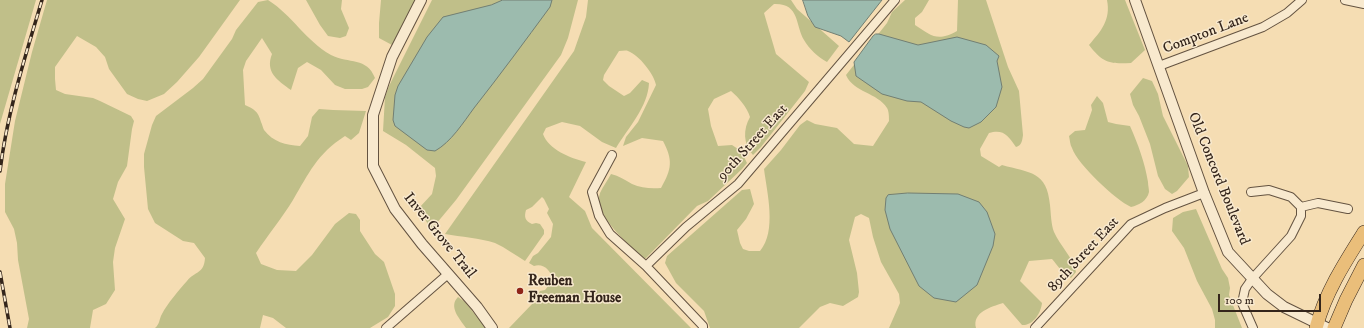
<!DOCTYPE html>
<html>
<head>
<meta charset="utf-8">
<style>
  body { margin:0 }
  #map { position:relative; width:1364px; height:328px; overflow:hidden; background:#f5ddb3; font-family:"IM FELL DW Pica",serif }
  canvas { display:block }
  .scale { position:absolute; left:1218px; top:294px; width:103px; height:18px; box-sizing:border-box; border:2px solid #34251b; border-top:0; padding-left:5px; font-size:12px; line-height:14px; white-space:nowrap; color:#34251b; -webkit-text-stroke:3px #f8e9ce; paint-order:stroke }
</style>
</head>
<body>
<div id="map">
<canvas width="1364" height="328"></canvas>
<div class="scale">100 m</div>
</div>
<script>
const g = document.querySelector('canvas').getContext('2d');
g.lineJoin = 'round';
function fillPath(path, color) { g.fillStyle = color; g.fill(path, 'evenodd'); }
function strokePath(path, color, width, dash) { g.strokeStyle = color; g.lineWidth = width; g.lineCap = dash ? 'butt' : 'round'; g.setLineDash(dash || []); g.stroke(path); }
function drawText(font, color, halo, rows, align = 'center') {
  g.font = font + ' "IM FELL DW Pica",serif'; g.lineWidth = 3; g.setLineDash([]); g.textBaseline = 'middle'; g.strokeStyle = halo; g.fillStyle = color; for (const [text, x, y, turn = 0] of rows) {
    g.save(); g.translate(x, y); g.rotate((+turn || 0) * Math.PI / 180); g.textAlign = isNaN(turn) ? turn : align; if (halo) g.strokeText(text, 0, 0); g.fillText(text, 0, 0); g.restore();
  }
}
fillPath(new Path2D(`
  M 0,0 L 36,0 L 0,124 Z
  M 47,0 L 240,0 L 199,57 L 177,82 L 164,94 L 147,101 L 138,99 L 127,94 L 109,69 L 105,57 L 96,47 L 77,36 L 55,67 L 55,79 L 56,90 L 65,94 L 93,98 L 100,101 L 131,116 L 134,121 L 132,129 L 127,166 L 118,182 L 113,199 L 125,219 L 115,248 L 113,262 L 115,290 L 106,304 L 93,310 L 90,328 L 27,328 L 29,319 L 18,260 L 17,243 L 14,229 L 5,212 L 5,184 L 15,121 L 32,52 Z
  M 268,0 C 292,15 306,41 331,55 C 349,64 367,57 375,78 L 368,87 L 362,89 L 345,89 L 335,85 L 321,70 L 307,62 L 298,68 L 291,90 C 277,80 265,72 272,54 L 262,38 L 246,61 L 243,70 L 245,105 C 254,109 258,111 261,122 C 262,124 263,128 264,130 C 273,142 286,145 300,146 L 308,136 L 312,117 L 319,109 L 333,110 L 366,111 L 359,133 L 351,140 L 345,136 C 317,154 309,173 293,200 C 282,218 268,235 256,253 L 261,264 L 277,270 L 296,271 L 312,255 L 335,224 L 349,213 L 356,214 L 360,220 L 360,231 L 375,254 L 384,262 L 395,294 L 395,306 L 388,317 L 370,328 L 286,328 L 273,318 L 263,315 L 260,328 L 155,328 C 160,324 159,319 162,314 C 167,304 179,290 187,281 C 195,271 204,274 205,258 L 194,243 L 183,241 L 155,223 L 148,209 L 144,167 L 144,154 L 152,125 L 156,116 L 193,88 L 203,79 L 232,39 L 236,30 L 258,2 Z
  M 306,0 L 342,0 L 341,9 L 349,28 L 346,36 L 340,38 L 328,36 L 320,25 Z
  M 381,0 L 415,0 L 392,45 L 379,38 L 379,23 Z
  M 432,0 L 578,0 L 568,38 L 561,55 L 456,200 L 431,230 L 419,208 L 432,194 L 436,176 L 435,168 L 406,145 L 383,131 L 385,97 L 389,86 Z
  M 588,0 L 791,0 L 797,9 L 839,46 L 827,62 C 818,57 809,49 804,40 C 795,25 800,3 774,4 L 764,13 L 776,54 L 809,82 L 805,91 L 761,147 L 753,155 C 743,144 743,129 750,117 C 747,107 739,98 731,91 L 714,99 L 708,109 L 711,126 L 718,146 L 732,145 L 741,151 L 747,163 L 742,169 L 708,201 L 697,206 L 645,259 C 631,247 592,214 600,193 C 603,186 608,180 611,174 C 619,176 625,180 632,184 C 641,188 651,189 661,188 C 672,169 673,160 663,141 L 642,138 L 623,146 L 626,137 L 638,122 L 656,85 C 654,74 639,55 628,51 C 626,50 622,51 619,51 L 604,75 L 603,80 L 609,86 L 624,96 L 630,93 L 642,80 L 649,83 C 648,107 628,128 616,148 L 602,142 L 580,126 L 562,122 L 546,128 L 543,134 C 549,150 570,158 586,162 L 569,197 L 585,211 L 592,228 L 691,328 L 509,328 L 534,302 L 540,291 L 545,290 L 553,280 C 551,271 544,263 534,266 L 529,263 L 533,256 L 538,253 L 551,237 L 553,224 L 547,213 L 549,209 L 544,199 L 542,197 L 532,207 L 526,210 C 524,217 525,221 532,224 L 536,223 L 540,224 L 544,230 L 544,234 L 525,261 C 515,255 506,248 495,243 C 480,238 461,237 445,234 L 574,51 L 586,17 Z
  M 905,0 L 929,0 L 922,12 L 915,18 L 915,25 C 932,36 937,42 957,31 L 958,0 L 986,0 L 1008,67 L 1019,91 L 1023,135 C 1022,141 1022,145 1016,147 C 1008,136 1004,129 989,133 L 980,149 L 981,156 L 999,167 L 1002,165 C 1030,173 1047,171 1050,205 C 1051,214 1051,224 1054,232 C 1060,246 1073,257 1076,272 L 1071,278 C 1062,273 1058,266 1052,259 L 1029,261 L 1020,281 L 1042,303 C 1041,313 1033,326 1022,325 L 1003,303 C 991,307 972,312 976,328 L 889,328 L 900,303 L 899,294 L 881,262 L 873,237 L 869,218 L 861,214 L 855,217 L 849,240 L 857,273 L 859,292 L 858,297 L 843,306 L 830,303 L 820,307 L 799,328 L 710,328 L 704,311 L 676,283 L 665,263 L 667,256 L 742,190 L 750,189 L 754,204 L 746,219 L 737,230 L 740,243 L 743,249 L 749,251 L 760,251 C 777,231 767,193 764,169 L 781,150 L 800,125 L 807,120 L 815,124 L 837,128 L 854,144 L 873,146 L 889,121 C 889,117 889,111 887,108 C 878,93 853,92 846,75 L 887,23 L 892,12 Z
  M 1107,0 L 1125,0 L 1145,50 L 1131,63 C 1109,64 1103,63 1089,45 C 1101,31 1111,20 1107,0 Z
  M 1143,78 L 1152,81 L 1158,94 L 1163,116 L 1188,166 L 1189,177 L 1177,191 L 1172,194 L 1165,189 L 1158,176 L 1150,144 L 1139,116 L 1133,105 L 1130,94 Z
  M 1097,96 L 1103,103 L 1108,122 L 1116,124 L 1130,126 C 1138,144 1145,163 1148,182 C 1148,185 1149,189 1149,192 C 1147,201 1139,205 1131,207 C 1116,200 1078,165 1072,148 C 1070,145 1070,140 1069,136 L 1075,131 L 1085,130 L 1092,110 L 1091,105 Z
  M 1196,209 L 1222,269 L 1228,278 L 1230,288 L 1229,295 L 1242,328 L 1215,328 L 1215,320 L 1212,309 L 1197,281 L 1184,248 L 1172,231 L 1173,218 L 1183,212 Z
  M 458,297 L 465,302 L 486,328 L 466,328 C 460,319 448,307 458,297 Z`), '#c0bf89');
const water = new Path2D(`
  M 503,0 L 552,0 L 550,7 C 525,41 500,75 474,108 C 463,123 451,142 435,151 L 427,150 L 395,126 L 393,120 L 395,95 L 398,86 L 427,37 L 443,17 L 491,5 Z
  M 803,0 L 882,0 L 849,42 L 841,36 L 815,27 L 808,16 Z
  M 876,34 L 879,34 L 918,45 L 957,37 L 986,45 L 999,56 L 997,61 L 1002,87 L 996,107 L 981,122 L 969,128 L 964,127 L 951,121 L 921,102 L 907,101 L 882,94 L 856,76 L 854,62 L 873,36 Z
  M 908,193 L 958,194 L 979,202 L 987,212 L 995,234 L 993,246 L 977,285 L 956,302 L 934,298 L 919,286 L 890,229 L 885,210 L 886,198 L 888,195 Z`);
fillPath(water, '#9cbbae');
strokePath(water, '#727f73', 1);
const minor = new Path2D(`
  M 1345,0 L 1364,4
  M 1159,66 L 1263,27 L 1287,13 L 1302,0
  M 612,155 L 592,192 L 599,216 L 610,234 L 646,266 L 703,326 L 703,328
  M 1251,192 L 1269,190 L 1291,197 L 1301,207 L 1301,216 L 1291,236 L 1252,279 L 1245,289 L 1242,303 L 1253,328
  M 1301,207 L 1318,203 L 1348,209
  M 646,266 L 686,227 L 738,184 L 895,0
  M 386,328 L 448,274
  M 1035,328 L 1131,224 L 1165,208 L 1204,193`);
const tertiary = new Path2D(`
  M 421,0 L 392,57 L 373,115 L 373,166 L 395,209 L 422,244 L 477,307 L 492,328
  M 1135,0 L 1204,193 L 1228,252 L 1267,294 L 1284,307 L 1327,328`);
const primary = new Path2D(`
  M 1316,328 C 1325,293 1345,262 1364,232
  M 1334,328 L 1346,300 L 1364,265`);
strokePath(minor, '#645341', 10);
strokePath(tertiary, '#645341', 12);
strokePath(primary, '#34251b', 14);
strokePath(minor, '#f8e9ce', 8);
strokePath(tertiary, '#f8e9ce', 10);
strokePath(primary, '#eabe7a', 13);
const rail = new Path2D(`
  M 0,171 C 7,113 25,57 42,0
  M 0,272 L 10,328`);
strokePath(rail, '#34251b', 3.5);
strokePath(rail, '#f8e9ce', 2, [6]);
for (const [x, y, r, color] of [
  [520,291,4,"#8f2418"]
]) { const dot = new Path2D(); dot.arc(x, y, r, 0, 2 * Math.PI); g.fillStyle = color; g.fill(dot); strokePath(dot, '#f8e9ce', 1.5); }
drawText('15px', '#34251b', '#f8e9ce', [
  ["Compton Lane",1206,34,-21],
  ["90th Street East",753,143,-48],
  ["Old Concord Boulevard",1218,179,68],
  ["Inver Grove Trail",439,236,51],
  ["89th Street East",1084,255,-47]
]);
drawText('bold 15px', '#34251b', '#f8e9ce', [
  ["Reuben",528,282],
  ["Freeman House",528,299]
], 'left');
</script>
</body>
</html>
